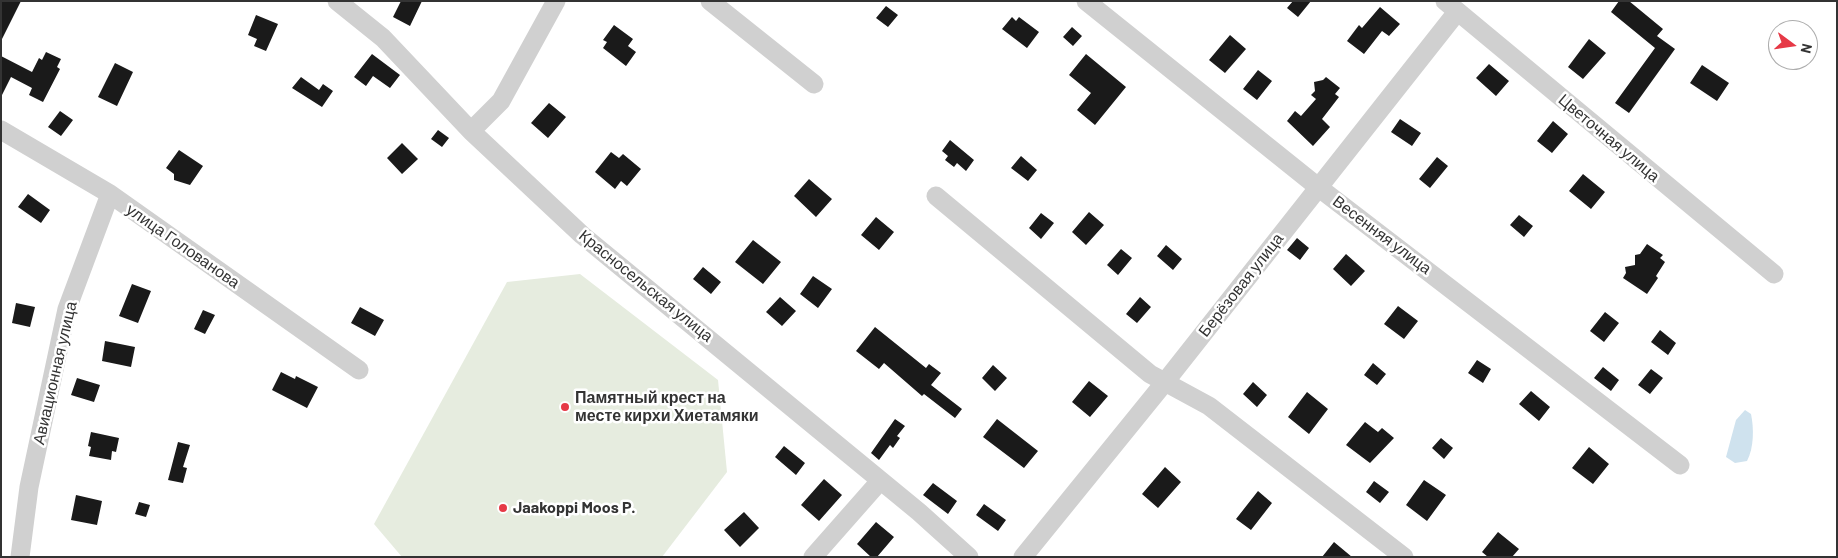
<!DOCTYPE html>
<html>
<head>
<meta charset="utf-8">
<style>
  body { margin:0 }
  #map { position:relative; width:1838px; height:558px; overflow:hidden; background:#fff; font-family:Barlow,sans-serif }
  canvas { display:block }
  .frame { position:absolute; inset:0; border:2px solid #333; pointer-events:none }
  .north { position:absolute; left:1768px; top:20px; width:50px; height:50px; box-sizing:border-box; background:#fff; border:1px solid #adadad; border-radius:50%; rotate:104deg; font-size:14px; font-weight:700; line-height:20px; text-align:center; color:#333 }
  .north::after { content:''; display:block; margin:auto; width:18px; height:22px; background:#e63946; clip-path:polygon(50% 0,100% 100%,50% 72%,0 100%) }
</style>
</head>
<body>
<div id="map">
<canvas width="1838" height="558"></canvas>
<div class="frame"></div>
<div class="north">N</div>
</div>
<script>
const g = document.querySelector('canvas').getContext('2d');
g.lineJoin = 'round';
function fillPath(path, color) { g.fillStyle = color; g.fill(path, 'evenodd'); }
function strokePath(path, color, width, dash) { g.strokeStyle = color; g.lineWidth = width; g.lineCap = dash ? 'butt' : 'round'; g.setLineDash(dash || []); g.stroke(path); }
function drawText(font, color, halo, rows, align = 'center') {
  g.font = font + ' Barlow,sans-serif'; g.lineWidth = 5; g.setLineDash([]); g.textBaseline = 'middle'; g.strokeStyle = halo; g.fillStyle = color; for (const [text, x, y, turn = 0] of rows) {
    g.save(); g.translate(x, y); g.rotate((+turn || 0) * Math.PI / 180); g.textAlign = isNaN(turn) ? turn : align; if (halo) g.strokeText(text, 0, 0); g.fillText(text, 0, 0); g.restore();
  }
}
fillPath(new Path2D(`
  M 580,274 L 718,380 L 727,472 L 662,557 L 402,557 L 374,524 L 507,282 Z`), '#e6ecdf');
fillPath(new Path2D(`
  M 1745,410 L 1751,414 C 1754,428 1754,448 1747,461 L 1735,463 L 1726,457 L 1736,420 Z`), '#cfe2ee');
fillPath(new Path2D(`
  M 1,1 L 21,1 L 1,41 Z
  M 401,1 L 422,1 L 410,26 L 393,17 Z
  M 1293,1 L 1311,1 L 1298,17 L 1287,8 Z
  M 1619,1 L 1629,1 L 1663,29 L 1657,36 L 1675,49 L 1629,113 L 1615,103 L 1655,48 L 1611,12 Z
  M 886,6 L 898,15 L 888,27 L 876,18 Z
  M 1380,7 L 1400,24 L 1389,36 L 1382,31 L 1364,54 L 1347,41 L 1359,25 L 1362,28 Z
  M 256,15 L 278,24 L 266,51 L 254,46 L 257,39 L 248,35 Z
  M 1012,17 L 1016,21 L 1019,17 L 1039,32 L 1027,48 L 1002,29 Z
  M 614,25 L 633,39 L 628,46 L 636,52 L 626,66 L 603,48 L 607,42 L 603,40 Z
  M 1072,27 L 1082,36 L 1073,46 L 1063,37 Z
  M 1230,35 L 1246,49 L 1225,73 L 1209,60 Z
  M 1589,39 L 1606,53 L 1583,79 L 1568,67 Z
  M 46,52 L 61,59 L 57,67 L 60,69 L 43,102 L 29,95 L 32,88 L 11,77 L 1,97 L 1,56 L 32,72 L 39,58 L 42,60 Z
  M 372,54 L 400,75 L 390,88 L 373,76 L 366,86 L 354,77 Z
  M 1086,54 L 1126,87 L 1095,125 L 1077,110 L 1091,93 L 1069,75 Z
  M 115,63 L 133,72 L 117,106 L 98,97 Z
  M 1489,64 L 1509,81 L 1496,96 L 1476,78 Z
  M 1702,65 L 1729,83 L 1717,101 L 1690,83 Z
  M 1258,70 L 1272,81 L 1257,100 L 1243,89 Z
  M 301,77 L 319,90 L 323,84 L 333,91 L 322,107 L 292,88 Z
  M 1326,77 L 1340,88 L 1335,94 L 1339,97 L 1322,119 L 1330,127 L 1313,146 L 1287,121 L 1295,111 L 1301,116 L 1316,99 L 1311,95 L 1315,91 L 1314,82 L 1323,80 Z
  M 549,103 L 566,117 L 548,138 L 531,123 Z
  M 60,111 L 73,120 L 61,136 L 48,127 Z
  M 1400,119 L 1421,133 L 1412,146 L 1391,132 Z
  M 1553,121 L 1568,134 L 1552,153 L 1537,141 Z
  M 438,130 L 449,138 L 442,147 L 431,139 Z
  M 950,140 L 974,160 L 966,171 L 957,163 L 954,167 L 945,160 L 948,156 L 942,151 Z
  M 402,143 L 418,159 L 402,174 L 387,158 Z
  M 179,150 L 203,166 L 190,185 L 174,180 L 174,174 L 166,168 Z
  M 611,152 L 619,158 L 623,154 L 641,169 L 627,186 L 621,181 L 615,189 L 595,172 Z
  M 1021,156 L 1037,170 L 1028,181 L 1011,168 Z
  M 1437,157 L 1448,166 L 1430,188 L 1419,179 Z
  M 1583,174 L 1605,192 L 1591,209 L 1569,191 Z
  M 809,179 L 832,199 L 816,217 L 794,196 Z
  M 28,194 L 50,210 L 41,223 L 18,207 Z
  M 1089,212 L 1104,225 L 1086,245 L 1072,232 Z
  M 1041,213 L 1054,223 L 1041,239 L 1029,228 Z
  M 1519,215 L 1533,226 L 1524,237 L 1510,225 Z
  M 876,217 L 894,232 L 879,250 L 861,235 Z
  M 1297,238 L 1309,248 L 1300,260 L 1287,250 Z
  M 753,240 L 781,262 L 763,284 L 735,262 Z
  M 1647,244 L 1663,255 L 1660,258 L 1665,262 L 1656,276 L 1658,278 L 1647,294 L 1623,278 L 1626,273 L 1625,267 L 1635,265 L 1635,255 L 1640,254 Z
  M 1166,245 L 1182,259 L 1173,270 L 1157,256 Z
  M 1121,249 L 1132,258 L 1118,275 L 1107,265 Z
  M 1346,254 L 1365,271 L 1351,286 L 1333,269 Z
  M 703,267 L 721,282 L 711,294 L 693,279 Z
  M 813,276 L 832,289 L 818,308 L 800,294 Z
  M 132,284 L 151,291 L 138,323 L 119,316 Z
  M 780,297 L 796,311 L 782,326 L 766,312 Z
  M 1140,297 L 1151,307 L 1137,323 L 1126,314 Z
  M 16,303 L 35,307 L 30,327 L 12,323 Z
  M 1398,306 L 1418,321 L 1404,339 L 1384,324 Z
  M 360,307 L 384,320 L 375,336 L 351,323 Z
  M 203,310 L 215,315 L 205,334 L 194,329 Z
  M 1605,312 L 1619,323 L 1604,342 L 1590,331 Z
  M 875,327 L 926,368 L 929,364 L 941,373 L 931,385 L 962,409 L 955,418 L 924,394 L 922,396 L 884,363 L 879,369 L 856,351 Z
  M 1660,330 L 1676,343 L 1668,355 L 1651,342 Z
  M 105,341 L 135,347 L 131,367 L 102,361 Z
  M 1477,360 L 1491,369 L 1483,383 L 1468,373 Z
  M 1373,363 L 1386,374 L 1377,385 L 1364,375 Z
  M 993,365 L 1007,378 L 995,391 L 982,378 Z
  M 1603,367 L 1619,380 L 1611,391 L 1594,378 Z
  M 1651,369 L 1663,378 L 1650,394 L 1638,385 Z
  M 281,372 L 295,379 L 296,376 L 318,387 L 307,408 L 272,390 Z
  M 77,378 L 100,385 L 94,402 L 71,395 Z
  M 1089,381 L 1108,396 L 1090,417 L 1072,402 Z
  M 1253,382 L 1267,395 L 1257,407 L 1243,394 Z
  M 1531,391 L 1550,407 L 1539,421 L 1519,404 Z
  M 1307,392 L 1328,409 L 1309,434 L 1288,417 Z
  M 895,419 L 905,426 L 897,436 L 900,438 L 893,448 L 890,445 L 879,460 L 871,453 Z
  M 997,419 L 1038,451 L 1024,468 L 983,437 Z
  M 1365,422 L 1378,432 L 1382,428 L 1394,438 L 1370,463 L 1346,445 Z
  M 91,432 L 119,438 L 116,452 L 112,451 L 111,460 L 89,456 L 91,447 L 88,446 Z
  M 1441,438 L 1453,448 L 1444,459 L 1432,448 Z
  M 178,442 L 190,445 L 183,467 L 187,468 L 183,483 L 168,480 Z
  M 784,446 L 805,463 L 796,475 L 775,457 Z
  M 1589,447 L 1609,464 L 1593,484 L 1572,468 Z
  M 1165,467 L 1181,482 L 1158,508 L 1142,494 Z
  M 824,479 L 842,495 L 819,521 L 801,505 Z
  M 1424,480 L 1446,495 L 1427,521 L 1406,505 Z
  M 1374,481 L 1389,492 L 1380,503 L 1366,492 Z
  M 933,483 L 957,501 L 948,514 L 923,495 Z
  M 1258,491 L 1272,503 L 1251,530 L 1236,519 Z
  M 76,495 L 102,501 L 97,525 L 71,520 Z
  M 139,502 L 150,505 L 146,517 L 135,514 Z
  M 984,504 L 1006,520 L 998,531 L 976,515 Z
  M 744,512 L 759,528 L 740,547 L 724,530 Z
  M 876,522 L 894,537 L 877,557 L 871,557 L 857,544 Z
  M 1498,532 L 1519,549 L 1512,557 L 1488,557 L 1482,552 Z
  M 1334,542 L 1352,557 L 1322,557 Z`), '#1a1a1a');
strokePath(new Path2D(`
  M 337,1 L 383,38 L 471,131 L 582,235 L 919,512 L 969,557
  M 710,1 L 814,84
  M 1086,1 L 1318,187 L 1680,465
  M 1445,1 L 1774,274
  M 1,130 L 110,194 L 359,370
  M 471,131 L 501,101 L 556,1
  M 936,196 L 1150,374 L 1209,406 L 1404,557
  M 20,557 L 29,487 L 67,309 L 110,194
  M 813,557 L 880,481
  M 1023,557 L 1165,382 L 1457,12`), '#d0d0d0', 19);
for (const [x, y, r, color] of [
  [565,407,5,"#e63946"],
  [503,508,5,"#e63946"]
]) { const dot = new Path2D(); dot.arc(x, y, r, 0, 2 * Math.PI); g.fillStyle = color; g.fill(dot); strokePath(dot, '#fff', 2); }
drawText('16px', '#333', '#fff', [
  ["Цветочная улица",1609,138,40],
  ["Весенняя улица",1382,235,37],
  ["улица Голованова",183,246,35],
  ["Берёзовая улица",1241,285,-52],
  ["Красносельская улица",646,286,39],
  ["Авиационная улица",55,373,-77]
]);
drawText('bold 16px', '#333', '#fff', [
  ["Памятный крест на",575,398],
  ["месте кирхи Хиетамяки",575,416],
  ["Jaakoppi Moos P.",513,508]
], 'left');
</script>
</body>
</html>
